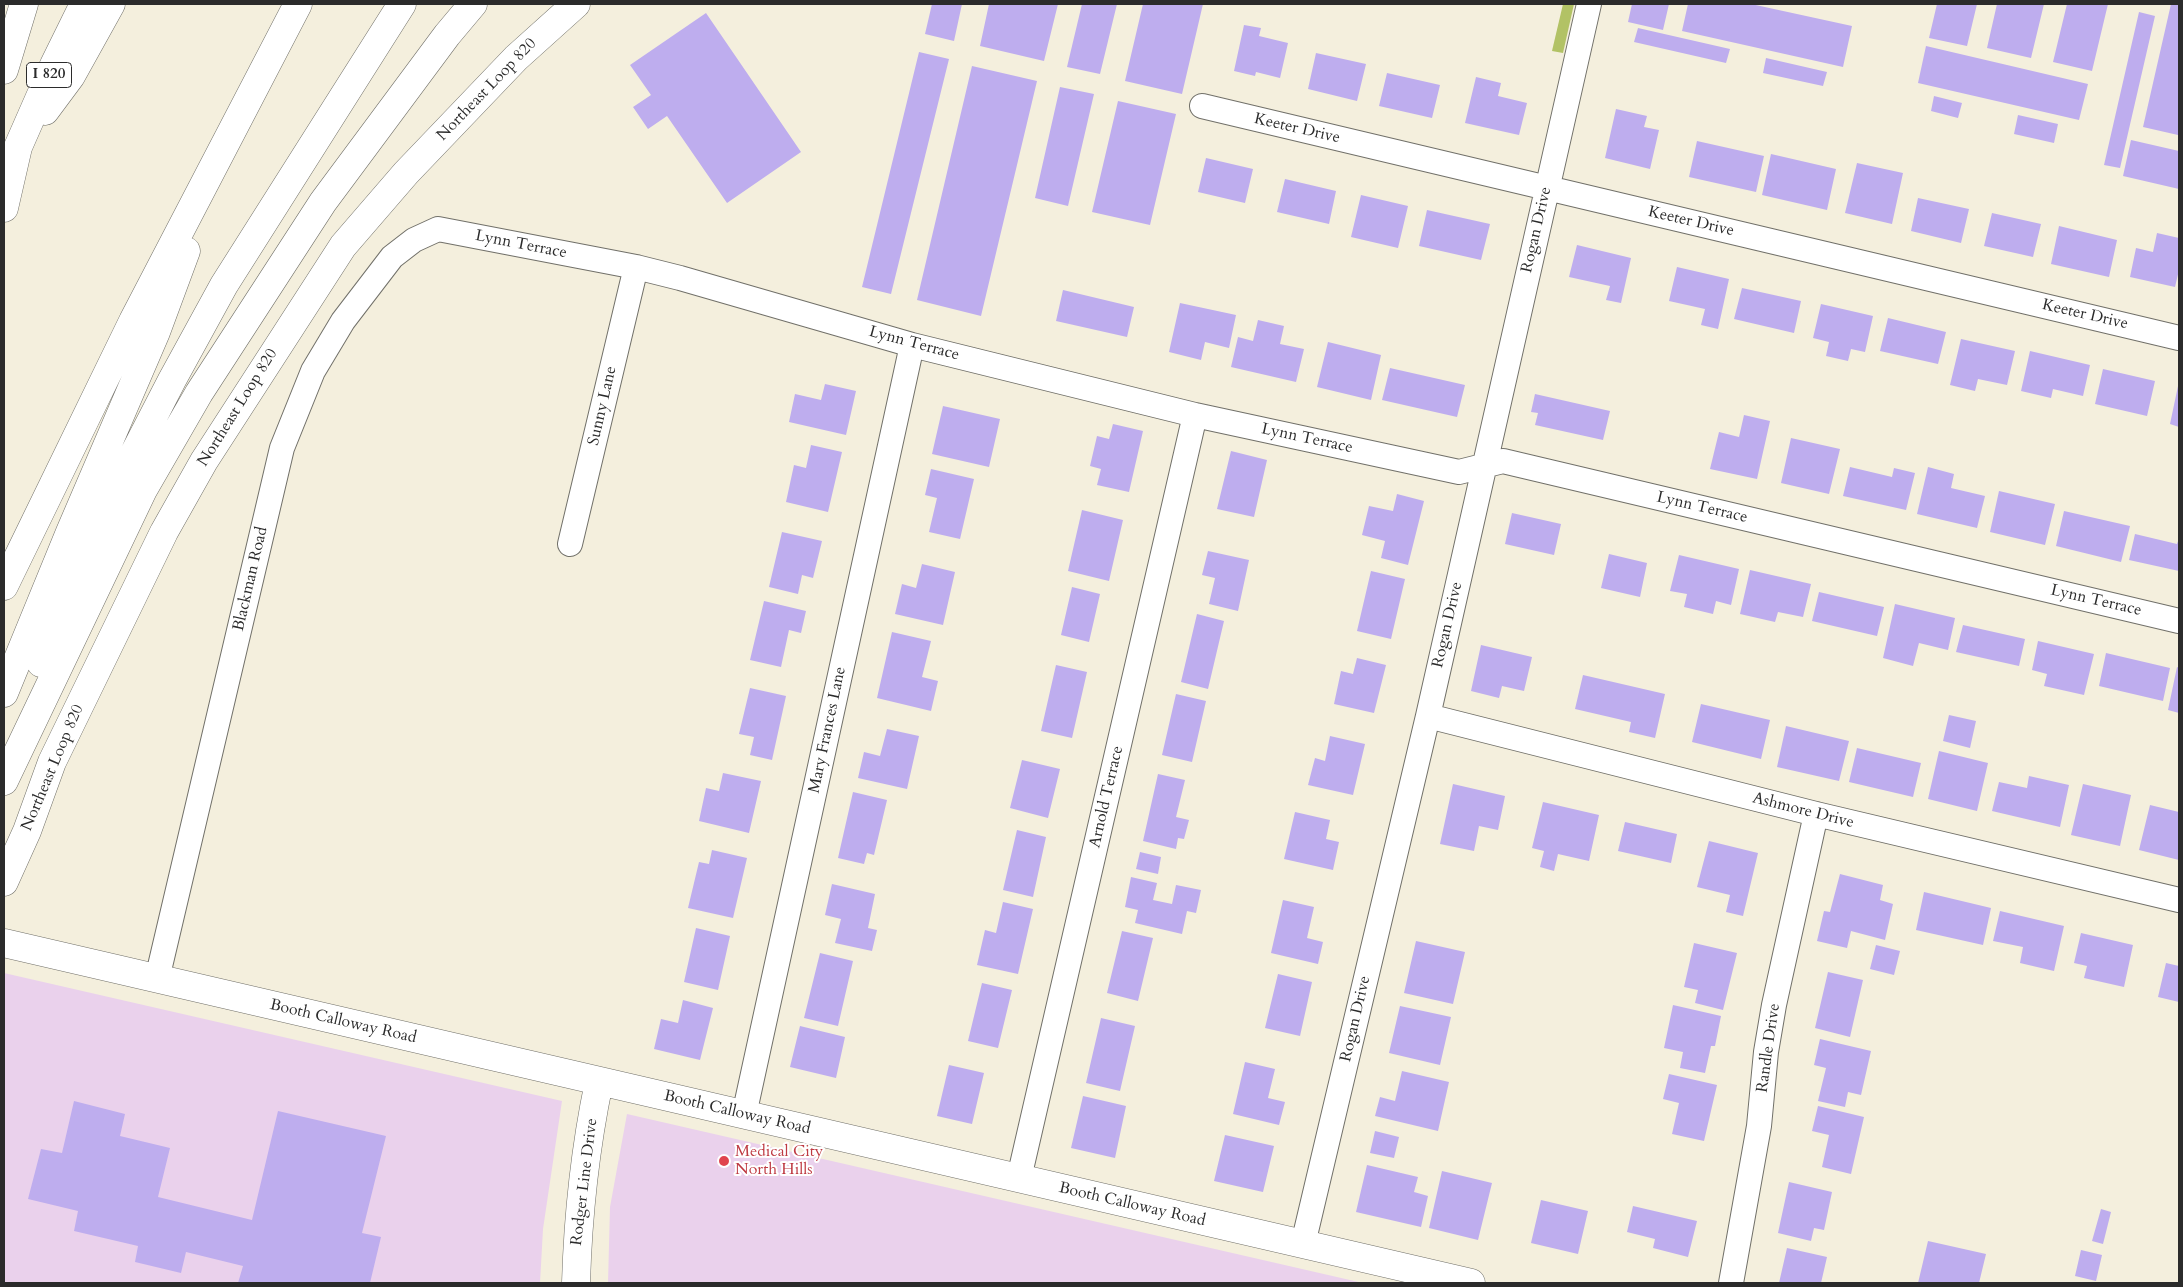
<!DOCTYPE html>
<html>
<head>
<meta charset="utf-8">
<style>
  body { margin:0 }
  #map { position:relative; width:2183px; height:1287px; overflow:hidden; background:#f4efdd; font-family:Cardo,serif }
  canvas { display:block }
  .frame { position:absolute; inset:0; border:5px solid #2b2b2b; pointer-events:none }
</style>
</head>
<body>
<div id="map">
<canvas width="2183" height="1287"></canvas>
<div class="frame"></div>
</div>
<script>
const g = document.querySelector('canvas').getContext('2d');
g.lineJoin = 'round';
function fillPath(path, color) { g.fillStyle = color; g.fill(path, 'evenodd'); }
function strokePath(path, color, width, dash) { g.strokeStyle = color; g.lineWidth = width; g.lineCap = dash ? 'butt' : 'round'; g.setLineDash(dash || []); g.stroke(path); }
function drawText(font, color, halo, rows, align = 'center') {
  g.font = font + ' Cardo,serif'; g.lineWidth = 4; g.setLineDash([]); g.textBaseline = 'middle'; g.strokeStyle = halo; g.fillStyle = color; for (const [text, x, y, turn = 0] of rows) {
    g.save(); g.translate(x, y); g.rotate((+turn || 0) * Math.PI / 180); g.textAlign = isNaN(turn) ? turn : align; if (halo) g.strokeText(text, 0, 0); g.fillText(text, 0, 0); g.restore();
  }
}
fillPath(new Path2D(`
  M 4,973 L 562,1101 L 543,1229 L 540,1283 L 4,1283 Z
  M 627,1114 L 1363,1283 L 608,1283 L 610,1207 Z`), '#ead1ec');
fillPath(new Path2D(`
  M 1563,4 L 1574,4 L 1563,53 L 1552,51 Z`), '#b2c265');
fillPath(new Path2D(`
  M 932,4 L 962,4 L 954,41 L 925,34 Z
  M 989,4 L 1058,4 L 1044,61 L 980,46 Z
  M 1082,4 L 1117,4 L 1100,74 L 1067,67 Z
  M 1143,4 L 1203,4 L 1182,94 L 1125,81 Z
  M 1632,4 L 1669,4 L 1663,30 L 1628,22 Z
  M 1688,4 L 1751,4 L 1852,26 L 1843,67 L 1682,31 Z
  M 1937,4 L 1977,4 L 1967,46 L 1929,38 Z
  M 1997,4 L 2044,4 L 2031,58 L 1987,48 Z
  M 2067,4 L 2108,4 L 2092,71 L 2053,62 Z
  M 2171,4 L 2179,5 L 2178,135 L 2143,127 Z
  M 2139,12 L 2155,16 L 2120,168 L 2104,165 Z
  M 706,13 L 801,152 L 727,203 L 667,116 L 648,129 L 633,107 L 651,95 L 630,65 Z
  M 1244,25 L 1261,28 L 1259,36 L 1288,43 L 1280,78 L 1256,72 L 1255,76 L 1234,71 Z
  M 1638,28 L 1730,49 L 1726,63 L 1634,42 Z
  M 1926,46 L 2088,84 L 2079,120 L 1918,83 Z
  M 919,52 L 949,59 L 891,294 L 862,287 Z
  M 1316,53 L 1366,64 L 1357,101 L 1308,89 Z
  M 1766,58 L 1827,72 L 1823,86 L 1763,73 Z
  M 972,66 L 1037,81 L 981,316 L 917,300 Z
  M 1387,73 L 1440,85 L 1432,118 L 1379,106 Z
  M 1476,77 L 1501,83 L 1498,96 L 1527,103 L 1519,135 L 1465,123 Z
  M 1060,87 L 1094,94 L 1068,206 L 1035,198 Z
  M 1934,96 L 1962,103 L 1958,118 L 1931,111 Z
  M 1118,101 L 1176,114 L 1150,225 L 1092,212 Z
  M 1616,109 L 1647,116 L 1644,127 L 1659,130 L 1650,169 L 1605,158 Z
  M 2018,115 L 2058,124 L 2054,143 L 2014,134 Z
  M 2131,140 L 2179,151 L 2179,189 L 2123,176 Z
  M 1697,141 L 1764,156 L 1756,192 L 1689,177 Z
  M 1771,154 L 1836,169 L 1827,210 L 1762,195 Z
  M 1206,158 L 1253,169 L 1245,203 L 1198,192 Z
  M 1857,163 L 1903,173 L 1892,224 L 1845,213 Z
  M 1285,179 L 1336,191 L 1329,224 L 1277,212 Z
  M 1361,195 L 1408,206 L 1398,248 L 1351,237 Z
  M 1918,198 L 1969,209 L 1961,243 L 1911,231 Z
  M 1427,210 L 1490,224 L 1481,260 L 1419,246 Z
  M 1992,213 L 2041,224 L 2033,257 L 1984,246 Z
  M 2059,226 L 2117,240 L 2109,277 L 2051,264 Z
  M 2157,233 L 2179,238 L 2179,270 L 2175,287 L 2130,277 L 2136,248 L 2153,252 Z
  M 1577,245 L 1631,258 L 1621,303 L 1606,300 L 1610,286 L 1569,277 Z
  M 1677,267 L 1729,279 L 1718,329 L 1701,325 L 1705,309 L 1669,301 Z
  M 1742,288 L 1801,301 L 1794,333 L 1734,319 Z
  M 1063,290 L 1134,307 L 1127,337 L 1056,321 Z
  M 1180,303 L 1236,315 L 1229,348 L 1205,342 L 1201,360 L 1169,352 Z
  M 1821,304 L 1873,316 L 1865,352 L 1851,349 L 1848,361 L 1826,356 L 1829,342 L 1813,338 Z
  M 1888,318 L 1946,332 L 1938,364 L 1880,351 Z
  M 1258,320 L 1284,326 L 1280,344 L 1304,349 L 1296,382 L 1231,367 L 1238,337 L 1253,341 Z
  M 1961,339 L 2015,351 L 2007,385 L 1978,379 L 1975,391 L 1950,385 Z
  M 1328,342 L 1381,355 L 1371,400 L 1317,387 Z
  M 2030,351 L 2090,365 L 2083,396 L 2053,389 L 2051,398 L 2021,391 Z
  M 1390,368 L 1465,385 L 1457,417 L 1382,400 Z
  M 2103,369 L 2155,381 L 2147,416 L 2095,404 Z
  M 825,384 L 856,391 L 846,435 L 789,422 L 795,394 L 821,400 Z
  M 2178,386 L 2179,386 L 2179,427 L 2170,424 Z
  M 1535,394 L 1610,411 L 1603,440 L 1535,425 L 1538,413 L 1531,412 Z
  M 943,406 L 1000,419 L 989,467 L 932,454 Z
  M 1744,415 L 1770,421 L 1757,479 L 1710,469 L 1719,432 L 1739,437 Z
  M 1113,424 L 1143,431 L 1129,492 L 1097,485 L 1101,469 L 1090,466 L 1097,436 L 1109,439 Z
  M 1791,438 L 1840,449 L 1829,494 L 1781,483 Z
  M 811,445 L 842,452 L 828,512 L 786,502 L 794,465 L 806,468 Z
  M 1231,451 L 1267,460 L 1254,517 L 1217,509 Z
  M 1850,467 L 1892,477 L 1894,468 L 1915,473 L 1906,510 L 1843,496 Z
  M 1928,467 L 1954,474 L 1951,488 L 1985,496 L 1977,528 L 1917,514 Z
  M 931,469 L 974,479 L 960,539 L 929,532 L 937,498 L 925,495 Z
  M 1999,491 L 2055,504 L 2045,545 L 1990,532 Z
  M 1397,494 L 1424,501 L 1408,565 L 1381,558 L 1385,541 L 1362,535 L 1369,506 L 1393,511 Z
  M 1082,510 L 1123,520 L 1109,581 L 1068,571 Z
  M 2064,511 L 2130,526 L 2121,562 L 2056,546 Z
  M 1512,513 L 1561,524 L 1554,555 L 1505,544 Z
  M 782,532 L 822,541 L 813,578 L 802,575 L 798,594 L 769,587 Z
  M 2135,534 L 2177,544 L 2179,538 L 2179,571 L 2129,560 Z
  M 1208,551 L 1249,560 L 1238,611 L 1209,604 L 1215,578 L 1202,575 Z
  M 1609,554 L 1647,563 L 1640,597 L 1601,588 Z
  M 1679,555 L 1739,569 L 1731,605 L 1716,601 L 1713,614 L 1684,607 L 1687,594 L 1670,591 Z
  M 922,564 L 955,572 L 943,625 L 895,614 L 902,584 L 916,588 Z
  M 1750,570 L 1811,584 L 1803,617 L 1778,612 L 1775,622 L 1740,614 Z
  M 1371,571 L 1405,579 L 1391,639 L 1357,631 Z
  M 1072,587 L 1100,594 L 1089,642 L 1061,635 Z
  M 1819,592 L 1884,607 L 1877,636 L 1812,621 Z
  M 764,601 L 806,611 L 801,633 L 789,630 L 781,667 L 750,660 Z
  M 1895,604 L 1955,618 L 1948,650 L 1919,643 L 1913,666 L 1883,658 Z
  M 1197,614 L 1224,621 L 1208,689 L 1181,682 Z
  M 1963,625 L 2025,639 L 2019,666 L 1956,652 Z
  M 892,632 L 931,641 L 922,677 L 938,681 L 931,711 L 877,698 Z
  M 2038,641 L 2094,654 L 2084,695 L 2044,686 L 2047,674 L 2032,670 Z
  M 1481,645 L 1532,657 L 1524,691 L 1502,686 L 1499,698 L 1471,691 Z
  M 2106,653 L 2170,668 L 2163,701 L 2099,686 Z
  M 1357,658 L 1386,665 L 1374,713 L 1334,704 L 1341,671 L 1353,674 Z
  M 1056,665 L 1087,672 L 1072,738 L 1041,731 Z
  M 2177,667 L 2179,668 L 2179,713 L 2168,710 Z
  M 1583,675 L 1665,694 L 1655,738 L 1629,732 L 1631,722 L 1575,709 Z
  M 750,688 L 786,696 L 772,760 L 750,755 L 754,737 L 739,734 Z
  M 1176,694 L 1206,701 L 1192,762 L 1162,755 Z
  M 1701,704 L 1770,720 L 1761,759 L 1692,742 Z
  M 1949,715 L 1976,721 L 1970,748 L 1943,741 Z
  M 1786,726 L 1849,741 L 1839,781 L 1777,767 Z
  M 887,729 L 919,736 L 907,789 L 858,778 L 864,752 L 880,756 Z
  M 1330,736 L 1365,744 L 1353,795 L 1308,785 L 1315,758 L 1325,761 Z
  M 1857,748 L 1921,763 L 1913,797 L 1849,782 Z
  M 1939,751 L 1988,763 L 1977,811 L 1928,799 Z
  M 1022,760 L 1060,769 L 1048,818 L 1010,808 Z
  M 723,773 L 761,781 L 749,833 L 699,821 L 706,788 L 719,791 Z
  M 1158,774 L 1185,780 L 1176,817 L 1189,820 L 1184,839 L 1178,838 L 1176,849 L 1143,841 Z
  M 2029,776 L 2069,785 L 2060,827 L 1992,811 L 1999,782 L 2027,788 Z
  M 1453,784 L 1505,796 L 1498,830 L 1479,826 L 1474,851 L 1440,844 Z
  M 2083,784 L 2131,795 L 2120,846 L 2071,835 Z
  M 853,792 L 887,800 L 874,855 L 867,853 L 864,864 L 838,858 Z
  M 1543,802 L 1599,815 L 1589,861 L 1558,854 L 1554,871 L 1540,867 L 1544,851 L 1532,848 Z
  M 2150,805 L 2179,812 L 2179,860 L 2139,850 Z
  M 1295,812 L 1330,820 L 1326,839 L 1339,842 L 1333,870 L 1284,859 Z
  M 1625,822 L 1677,834 L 1671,863 L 1618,851 Z
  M 1017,830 L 1046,837 L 1033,897 L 1003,890 Z
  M 1709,841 L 1758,853 L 1743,916 L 1726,912 L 1730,895 L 1697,887 Z
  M 712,850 L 747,858 L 733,918 L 688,908 L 699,862 L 709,864 Z
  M 1140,852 L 1161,857 L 1158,874 L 1136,869 Z
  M 1840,874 L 1883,885 L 1880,900 L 1893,904 L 1885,940 L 1851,931 L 1847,948 L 1817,941 L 1824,911 L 1830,912 Z
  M 1131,877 L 1157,883 L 1153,900 L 1172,904 L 1176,885 L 1201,890 L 1196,913 L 1187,911 L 1182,934 L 1135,923 L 1138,910 L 1125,907 Z
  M 832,884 L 875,894 L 868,928 L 877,930 L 872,951 L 835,943 L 841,919 L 825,915 Z
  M 1924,892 L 1991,908 L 1983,945 L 1916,930 Z
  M 1283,900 L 1314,907 L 1307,938 L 1323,942 L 1318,964 L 1271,953 Z
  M 1003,902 L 1033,909 L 1018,974 L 977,965 L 985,930 L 996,933 Z
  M 2000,911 L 2064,926 L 2054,971 L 2020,963 L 2023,947 L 1993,941 Z
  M 696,928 L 730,936 L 718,990 L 684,982 Z
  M 1122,931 L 1153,938 L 1138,1001 L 1107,993 Z
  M 2081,933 L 2133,945 L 2124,987 L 2084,978 L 2087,966 L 2074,963 Z
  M 1416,941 L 1465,952 L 1453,1004 L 1404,993 Z
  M 1694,943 L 1737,953 L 1723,1010 L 1695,1003 L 1698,990 L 1684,987 Z
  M 1876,945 L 1900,951 L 1894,975 L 1870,969 Z
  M 820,953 L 853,961 L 838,1026 L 804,1018 Z
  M 2166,963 L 2179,966 L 2179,1002 L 2158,997 Z
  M 1828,972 L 1863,980 L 1850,1037 L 1815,1028 Z
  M 1278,974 L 1312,982 L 1300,1036 L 1265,1028 Z
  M 982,983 L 1012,990 L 998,1048 L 968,1041 Z
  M 683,1000 L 713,1008 L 700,1060 L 654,1049 L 661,1019 L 678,1023 Z
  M 1673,1005 L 1721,1016 L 1715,1046 L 1711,1046 L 1705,1073 L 1680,1068 L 1683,1052 L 1664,1048 Z
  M 1400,1006 L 1451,1017 L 1440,1065 L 1389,1053 Z
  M 1101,1018 L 1135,1026 L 1120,1091 L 1086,1083 Z
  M 800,1026 L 845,1037 L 836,1078 L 790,1067 Z
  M 1820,1039 L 1871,1051 L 1861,1095 L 1848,1092 L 1845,1107 L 1818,1101 L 1826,1068 L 1814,1065 Z
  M 1245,1062 L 1275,1069 L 1268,1098 L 1285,1102 L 1279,1125 L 1233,1114 Z
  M 949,1065 L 984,1073 L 972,1124 L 937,1116 Z
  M 1402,1071 L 1449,1082 L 1438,1131 L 1375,1116 L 1380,1097 L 1395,1101 Z
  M 1669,1074 L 1717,1085 L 1704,1141 L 1672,1134 L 1679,1103 L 1663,1099 Z
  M 1083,1096 L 1126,1106 L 1115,1158 L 1071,1148 Z
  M 74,1101 L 125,1114 L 120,1136 L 170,1148 L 158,1197 L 252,1220 L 278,1111 L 386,1136 L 362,1233 L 381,1237 L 370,1283 L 238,1283 L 243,1266 L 186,1252 L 181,1273 L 135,1262 L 138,1246 L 74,1231 L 78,1211 L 28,1199 L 41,1149 L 62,1153 Z
  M 1818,1106 L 1864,1117 L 1851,1174 L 1822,1167 L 1829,1135 L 1812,1131 Z
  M 1375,1131 L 1399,1137 L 1394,1158 L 1370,1153 Z
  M 1225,1135 L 1274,1146 L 1263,1192 L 1214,1181 Z
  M 1367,1165 L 1418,1177 L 1414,1192 L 1428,1196 L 1421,1227 L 1356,1212 Z
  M 1442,1171 L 1492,1183 L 1478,1240 L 1429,1228 Z
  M 1789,1182 L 1832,1192 L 1824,1230 L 1814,1228 L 1811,1241 L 1778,1233 Z
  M 1541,1200 L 1588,1211 L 1578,1254 L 1531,1243 Z
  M 1633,1206 L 1697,1221 L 1688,1257 L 1653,1248 L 1655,1239 L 1627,1232 Z
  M 2101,1209 L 2111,1212 L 2103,1244 L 2092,1241 Z
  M 1928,1241 L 1986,1254 L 1979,1283 L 1918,1283 Z
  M 1787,1248 L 1827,1257 L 1821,1283 L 1779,1283 Z
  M 2081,1250 L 2102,1255 L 2096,1281 L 2075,1276 Z`), '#beadee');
const street = new Path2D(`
  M 1202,106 L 2179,338
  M 570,544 L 636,267
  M 1428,716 L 1816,814 L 2179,900
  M 157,979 L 282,448 L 313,371 L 343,321 L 392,257 L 414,240 L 438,229 L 636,267 L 680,278 L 912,345 L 1195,415 L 1459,472 L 1503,461 L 2179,621
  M 744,1115 L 912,345
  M 1019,1178 L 1195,415
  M 1303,1244 L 1428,716 L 1589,4
  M 1731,1283 L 1759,1126 L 1766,1052 L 1774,1005 L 1816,814`);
const secondary = new Path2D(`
  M 4,882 L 27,831 L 52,762 L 164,532 L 204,461 L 343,246 L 406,173 L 516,58 L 576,4
  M 4,943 L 1471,1283
  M 576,1283 C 578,1215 585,1149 599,1082`);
const highway = new Path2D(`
  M 4,70 L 24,4
  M 45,111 L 71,76 L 111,4
  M 4,208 L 18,147 L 54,65 L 84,4
  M 4,586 L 133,321 L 298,4
  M 41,663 L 76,578 L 122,477 L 172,380 L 224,285 L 402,4
  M 4,693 L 70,532 L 156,332 L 186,251
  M 4,781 L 143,490 L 199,393 L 323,202 L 447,35 L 473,4`);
strokePath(street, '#717069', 26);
strokePath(secondary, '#717069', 29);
strokePath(highway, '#717069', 29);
strokePath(street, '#fff', 24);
strokePath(secondary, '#fff', 28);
strokePath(highway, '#fff', 28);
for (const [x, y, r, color] of [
  [724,1161,6,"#e0444e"]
]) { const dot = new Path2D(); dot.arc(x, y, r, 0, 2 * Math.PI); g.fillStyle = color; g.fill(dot); strokePath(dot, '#fff', 2); }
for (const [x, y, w] of [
  [49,75,45]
]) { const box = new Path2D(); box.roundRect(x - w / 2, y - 12.5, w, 25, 4); g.fillStyle = '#fff'; g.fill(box); strokePath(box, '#2b2b2b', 1); }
drawText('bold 15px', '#2b2b2b', null, [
  ["I 820",49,75]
]);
drawText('16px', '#2b2b2b', '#fff', [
  ["Northeast Loop 820",487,90,-46],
  ["Keeter Drive",1297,129,13],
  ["Keeter Drive",1691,222,13],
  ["Rogan Drive",1537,230,-77],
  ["Lynn Terrace",521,245,11],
  ["Keeter Drive",2085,315,13],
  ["Lynn Terrace",914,344,15],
  ["Sunny Lane",603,406,-77],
  ["Northeast Loop 820",238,408,-58],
  ["Lynn Terrace",1307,439,12],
  ["Lynn Terrace",1702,508,13],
  ["Blackman Road",251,579,-77],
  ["Lynn Terrace",2096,601,13],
  ["Rogan Drive",1448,625,-77],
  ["Mary Frances Lane",828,730,-78],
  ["Northeast Loop 820",53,768,-67],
  ["Arnold Terrace",1107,797,-77],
  ["Ashmore Drive",1803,811,14],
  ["Rogan Drive",1356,1019,-77],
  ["Booth Calloway Road",343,1022,13],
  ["Randle Drive",1769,1048,-82],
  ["Booth Calloway Road",737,1113,13],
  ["Rodger Line Drive",585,1182,-83],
  ["Booth Calloway Road",1132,1205,13]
]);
drawText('16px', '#be3a42', '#fff', [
  ["Medical City",735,1152],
  ["North Hills",735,1170]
], 'left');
</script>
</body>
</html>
